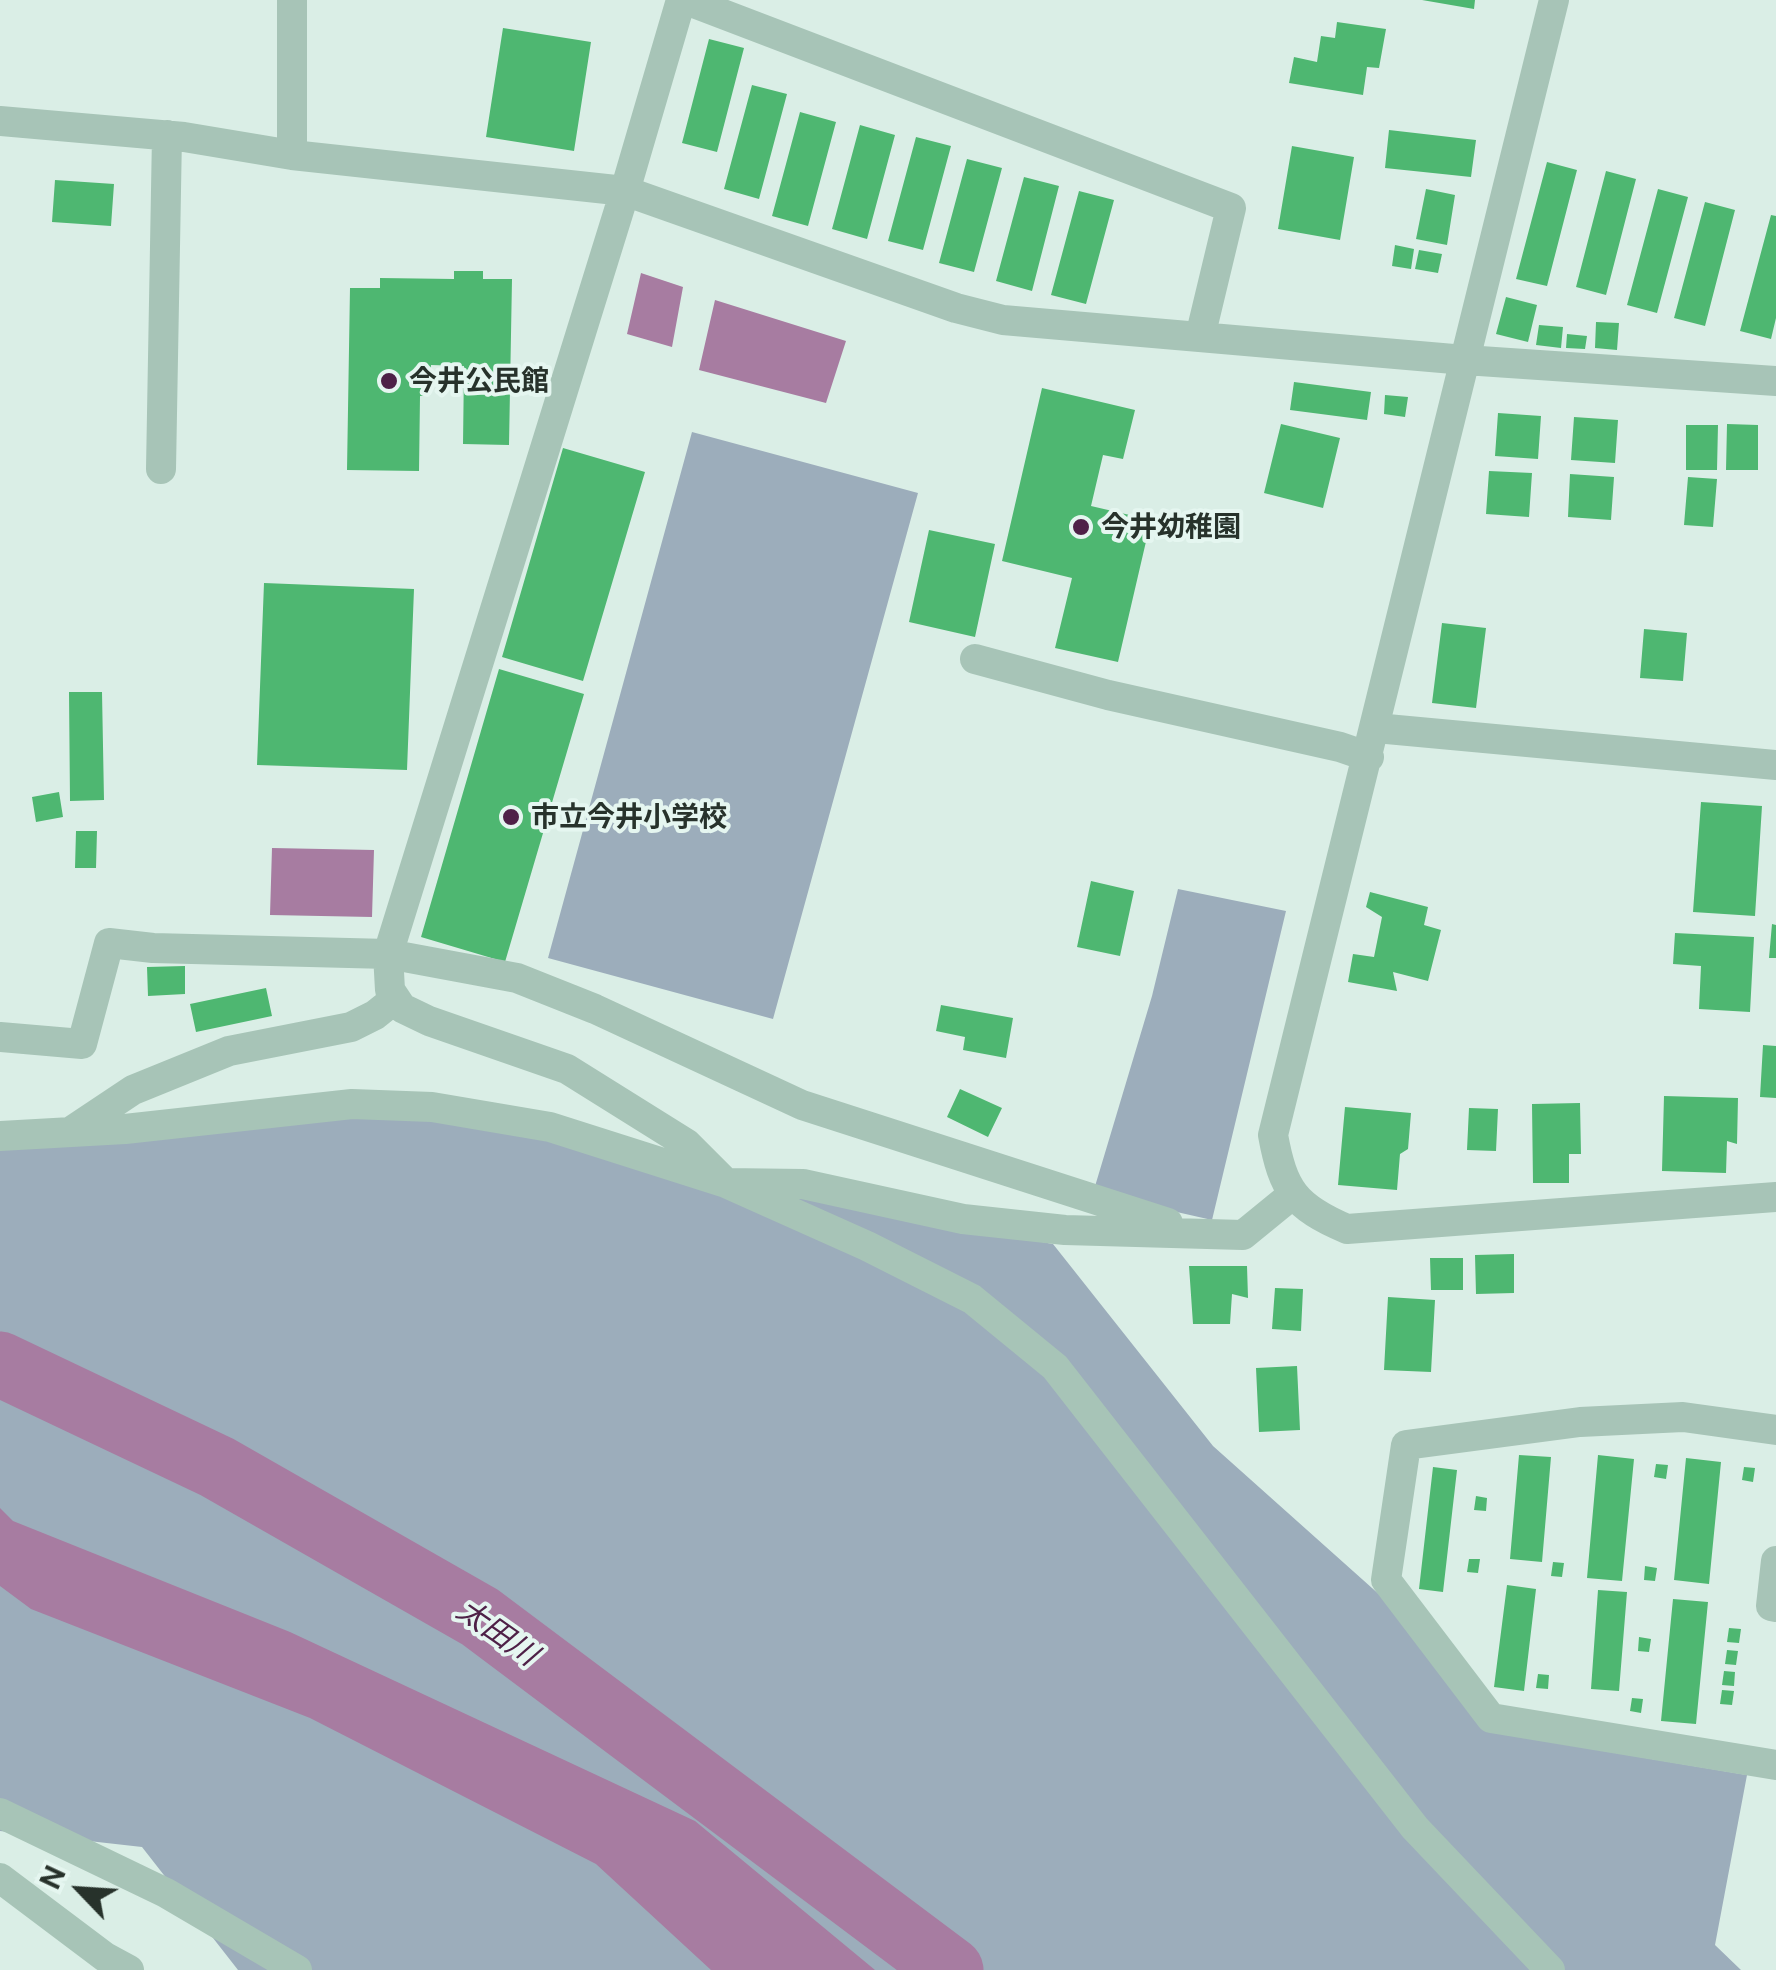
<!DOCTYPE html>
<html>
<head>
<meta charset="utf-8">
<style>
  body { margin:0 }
  #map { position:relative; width:1776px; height:1970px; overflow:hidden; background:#daeee6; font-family:"Public Sans",sans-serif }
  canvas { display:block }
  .north { position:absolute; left:30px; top:1840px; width:100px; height:100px; -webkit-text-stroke:8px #e5f6f0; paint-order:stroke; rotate:295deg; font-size:28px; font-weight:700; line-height:40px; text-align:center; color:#27322b }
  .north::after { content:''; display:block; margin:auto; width:35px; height:45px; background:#27322b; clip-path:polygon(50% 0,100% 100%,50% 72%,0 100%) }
</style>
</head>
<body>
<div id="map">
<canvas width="1776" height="1970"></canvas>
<div class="north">N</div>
</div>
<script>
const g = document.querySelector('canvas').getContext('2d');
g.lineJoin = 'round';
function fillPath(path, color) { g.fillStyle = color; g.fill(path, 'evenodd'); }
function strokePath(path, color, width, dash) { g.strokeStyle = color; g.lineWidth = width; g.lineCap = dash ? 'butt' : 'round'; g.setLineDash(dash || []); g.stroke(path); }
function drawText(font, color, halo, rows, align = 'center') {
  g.font = font + ' "Public Sans","Noto Sans JP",sans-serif'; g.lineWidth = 8; g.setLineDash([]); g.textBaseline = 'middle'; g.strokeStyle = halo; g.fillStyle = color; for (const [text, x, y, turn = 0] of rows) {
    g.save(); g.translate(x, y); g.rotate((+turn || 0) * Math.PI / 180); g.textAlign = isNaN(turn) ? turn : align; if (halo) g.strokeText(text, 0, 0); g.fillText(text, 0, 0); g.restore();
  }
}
fillPath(new Path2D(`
  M 692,432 L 918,493 L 773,1019 L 548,958 Z
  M 1178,889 L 1286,911 L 1212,1220 L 1093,1193 L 1152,996 Z
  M 432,1107 L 726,1183 L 1053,1244 L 1213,1446 L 1391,1605 L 1491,1732 L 1747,1775 L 1715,1945 L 1741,1970 L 238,1970 L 142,1847 L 0,1831 L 0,1131 Z`), '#9cadbb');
fillPath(new Path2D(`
  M 641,273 L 683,287 L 672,347 L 627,334 Z
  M 715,300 L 846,341 L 826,403 L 699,370 Z
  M 272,848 L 374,850 L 372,917 L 270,915 Z
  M 0,1508 L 13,1521 L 290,1632 L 695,1821 L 875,1970 L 711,1970 L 596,1864 L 310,1718 L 31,1609 L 0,1586 Z`), '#a77ca1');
strokePath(new Path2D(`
  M 0,1364 L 217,1467 L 480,1617 L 951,1970`), '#a77ca1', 65);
fillPath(new Path2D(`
  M 1422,0 L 1475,0 L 1474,9 Z
  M 1337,22 L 1386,29 L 1379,68 L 1367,67 L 1363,95 L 1289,83 L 1294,57 L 1317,62 L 1321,36 L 1335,38 Z
  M 503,28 L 591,42 L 574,151 L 486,137 Z
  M 709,39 L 744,48 L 717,152 L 682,143 Z
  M 752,85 L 787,94 L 759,199 L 724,189 Z
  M 800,112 L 836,122 L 808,226 L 772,216 Z
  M 860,125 L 895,135 L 867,239 L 832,229 Z
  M 1389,130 L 1476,140 L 1471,177 L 1385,168 Z
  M 916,137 L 951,146 L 923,250 L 888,241 Z
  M 1292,146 L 1354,157 L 1340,240 L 1278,229 Z
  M 967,159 L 1002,168 L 974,272 L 939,263 Z
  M 1547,162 L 1577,170 L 1547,286 L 1516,279 Z
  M 1606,171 L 1636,179 L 1606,295 L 1576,287 Z
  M 1024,177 L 1059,186 L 1032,291 L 996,281 Z
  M 55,180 L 114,184 L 111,226 L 52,222 Z
  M 1426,189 L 1455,195 L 1447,245 L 1416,239 Z
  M 1658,189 L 1688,197 L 1657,313 L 1627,305 Z
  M 1079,191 L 1114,200 L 1086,304 L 1051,295 Z
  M 1705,202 L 1735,210 L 1705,326 L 1674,318 Z
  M 1771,215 L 1776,216 L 1776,318 L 1771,339 L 1740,331 Z
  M 1395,245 L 1414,249 L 1411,269 L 1392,266 Z
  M 1419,250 L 1442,254 L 1438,273 L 1415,269 Z
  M 454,271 L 483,271 L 483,279 L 512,279 L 509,445 L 463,444 L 464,366 L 431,365 L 430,396 L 420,396 L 419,471 L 347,470 L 350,288 L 380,288 L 380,278 L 454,279 Z
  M 1506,297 L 1537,305 L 1528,342 L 1496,334 Z
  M 1596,322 L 1619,323 L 1617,350 L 1595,348 Z
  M 1539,325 L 1563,327 L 1561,348 L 1536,345 Z
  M 1567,334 L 1587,336 L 1585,349 L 1566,348 Z
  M 1294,382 L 1371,392 L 1367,420 L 1290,410 Z
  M 1042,388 L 1135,410 L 1123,459 L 1103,455 L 1091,506 L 1151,520 L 1118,662 L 1055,648 L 1072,578 L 1002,561 Z
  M 1385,395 L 1408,397 L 1405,417 L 1384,414 Z
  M 1498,413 L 1541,416 L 1538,459 L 1495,456 Z
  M 1574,417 L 1618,420 L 1615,463 L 1571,460 Z
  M 1281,424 L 1340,438 L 1323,508 L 1264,493 Z
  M 1727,424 L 1758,425 L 1758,470 L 1726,470 Z
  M 1686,425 L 1718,425 L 1717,470 L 1686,470 Z
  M 563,448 L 645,472 L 583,681 L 502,657 Z
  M 1489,471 L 1532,473 L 1529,517 L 1486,514 Z
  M 1570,474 L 1614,477 L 1611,520 L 1568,517 Z
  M 1688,477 L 1717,479 L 1713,527 L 1684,525 Z
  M 929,530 L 995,544 L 975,637 L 909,622 Z
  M 264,583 L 414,589 L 407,770 L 257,765 Z
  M 1442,623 L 1486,628 L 1476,708 L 1432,703 Z
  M 1644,629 L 1687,633 L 1683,681 L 1640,678 Z
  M 499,669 L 584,694 L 505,962 L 421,937 Z
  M 69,692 L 102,692 L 104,800 L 70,801 Z
  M 59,792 L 63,817 L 36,822 L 32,797 Z
  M 1701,802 L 1762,806 L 1755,916 L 1693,912 Z
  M 76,831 L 97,831 L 96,868 L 75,868 Z
  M 1091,881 L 1134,891 L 1120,956 L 1077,947 Z
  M 1370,892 L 1428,907 L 1424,925 L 1441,930 L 1428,981 L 1393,972 L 1397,991 L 1348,982 L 1353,954 L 1374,957 L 1382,917 L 1366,907 Z
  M 1772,924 L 1776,925 L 1776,958 L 1769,958 Z
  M 1675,933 L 1754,937 L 1750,1012 L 1699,1009 L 1701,966 L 1673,964 Z
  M 185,966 L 185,994 L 148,996 L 147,967 Z
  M 266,988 L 272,1016 L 196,1032 L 190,1004 Z
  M 941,1005 L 1013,1018 L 1006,1058 L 963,1050 L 965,1037 L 936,1031 Z
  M 1763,1045 L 1776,1046 L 1776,1098 L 1760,1097 Z
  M 960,1089 L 1002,1108 L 988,1137 L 947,1117 Z
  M 1664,1096 L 1738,1098 L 1737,1144 L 1727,1141 L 1726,1173 L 1662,1171 Z
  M 1580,1103 L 1581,1154 L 1569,1154 L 1569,1183 L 1533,1183 L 1532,1104 Z
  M 1345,1107 L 1411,1113 L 1408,1149 L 1400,1154 L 1397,1190 L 1338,1185 Z
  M 1469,1108 L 1498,1109 L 1496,1151 L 1467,1150 Z
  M 1514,1254 L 1514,1293 L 1476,1294 L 1475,1255 Z
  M 1430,1258 L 1463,1258 L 1463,1290 L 1431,1290 Z
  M 1189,1266 L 1247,1266 L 1248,1298 L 1232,1294 L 1230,1324 L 1193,1324 Z
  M 1275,1288 L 1303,1289 L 1301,1331 L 1272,1329 Z
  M 1388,1297 L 1435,1300 L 1431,1372 L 1384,1370 Z
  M 1297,1366 L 1300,1430 L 1259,1432 L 1256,1368 Z
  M 1519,1455 L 1551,1457 L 1542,1562 L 1510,1559 Z
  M 1598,1455 L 1634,1459 L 1622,1581 L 1587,1578 Z
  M 1686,1458 L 1721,1462 L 1709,1584 L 1674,1580 Z
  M 1656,1464 L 1668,1465 L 1666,1479 L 1654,1477 Z
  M 1433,1467 L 1457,1470 L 1443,1592 L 1419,1589 Z
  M 1744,1467 L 1755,1468 L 1753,1482 L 1742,1480 Z
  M 1476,1496 L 1487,1498 L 1486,1511 L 1474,1510 Z
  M 1469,1559 L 1480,1559 L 1478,1573 L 1467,1572 Z
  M 1553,1562 L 1564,1563 L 1562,1577 L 1551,1576 Z
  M 1645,1566 L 1657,1568 L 1655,1581 L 1644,1580 Z
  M 1507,1585 L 1536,1589 L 1524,1691 L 1494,1687 Z
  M 1598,1590 L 1627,1592 L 1619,1691 L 1591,1689 Z
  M 1673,1599 L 1708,1602 L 1696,1724 L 1661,1721 Z
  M 1729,1628 L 1741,1629 L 1739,1643 L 1727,1642 Z
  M 1639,1637 L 1651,1639 L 1649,1652 L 1638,1651 Z
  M 1727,1650 L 1738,1651 L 1736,1665 L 1725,1664 Z
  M 1724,1671 L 1735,1672 L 1734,1686 L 1722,1685 Z
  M 1538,1674 L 1549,1675 L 1548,1689 L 1536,1688 Z
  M 1722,1690 L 1734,1691 L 1732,1705 L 1720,1704 Z
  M 1632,1698 L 1643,1699 L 1641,1713 L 1630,1711 Z`), '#4eb771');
strokePath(new Path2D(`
  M 292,0 L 292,155
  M 681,0 L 625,191 L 388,954 L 390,990 L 402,1008 L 429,1021 L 567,1069 L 687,1144 L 726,1183 L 803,1184 L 963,1219 L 1065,1230 L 1243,1235 L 1292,1195
  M 686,0 L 1231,208 L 1200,337
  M 1554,0 L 1273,1135 C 1283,1190 1295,1207 1347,1229 L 1776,1197
  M 0,121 L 184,137 L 292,155 L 625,191 L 956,308 L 1003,320 L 1465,360 L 1776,381
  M 161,469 L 167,135
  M 975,659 L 1108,695 L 1340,747 L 1369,757
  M 1376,728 L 1776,765
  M 0,1037 L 82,1044 L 109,943 L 153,948 L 388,954 L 517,978 L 595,1009 L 802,1105 L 1168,1223
  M 73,1130 L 133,1090 L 229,1051 L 351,1027 L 375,1015 L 395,999
  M 0,1136 L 125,1129 L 352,1104 L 432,1107 L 550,1127 L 726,1183 L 867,1246 L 972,1299 L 1055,1367 L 1415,1828 L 1550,1970
  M 1776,1430 L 1683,1417 L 1580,1422 L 1406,1445 L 1386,1580 L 1491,1718 L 1776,1765
  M 1776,1561 L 1771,1606 L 1776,1607
  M 0,1813 L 166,1893 L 297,1970
  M 0,1878 L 105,1957 L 129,1970`), '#a7c4b7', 30);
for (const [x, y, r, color] of [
  [389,381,10,"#4e2147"],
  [1081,527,10,"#4e2147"],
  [511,817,10,"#4e2147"]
]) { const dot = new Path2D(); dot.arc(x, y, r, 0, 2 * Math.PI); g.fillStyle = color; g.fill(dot); strokePath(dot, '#e5f6f0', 4); }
drawText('bold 28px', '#27322b', '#e5f6f0', [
  ["今井公民館",409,381],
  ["今井幼稚園",1101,527],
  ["市立今井小学校",531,817]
], 'left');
drawText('italic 30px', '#4e2147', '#e5f6f0', [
  ["太田川",497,1633,35]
]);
</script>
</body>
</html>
